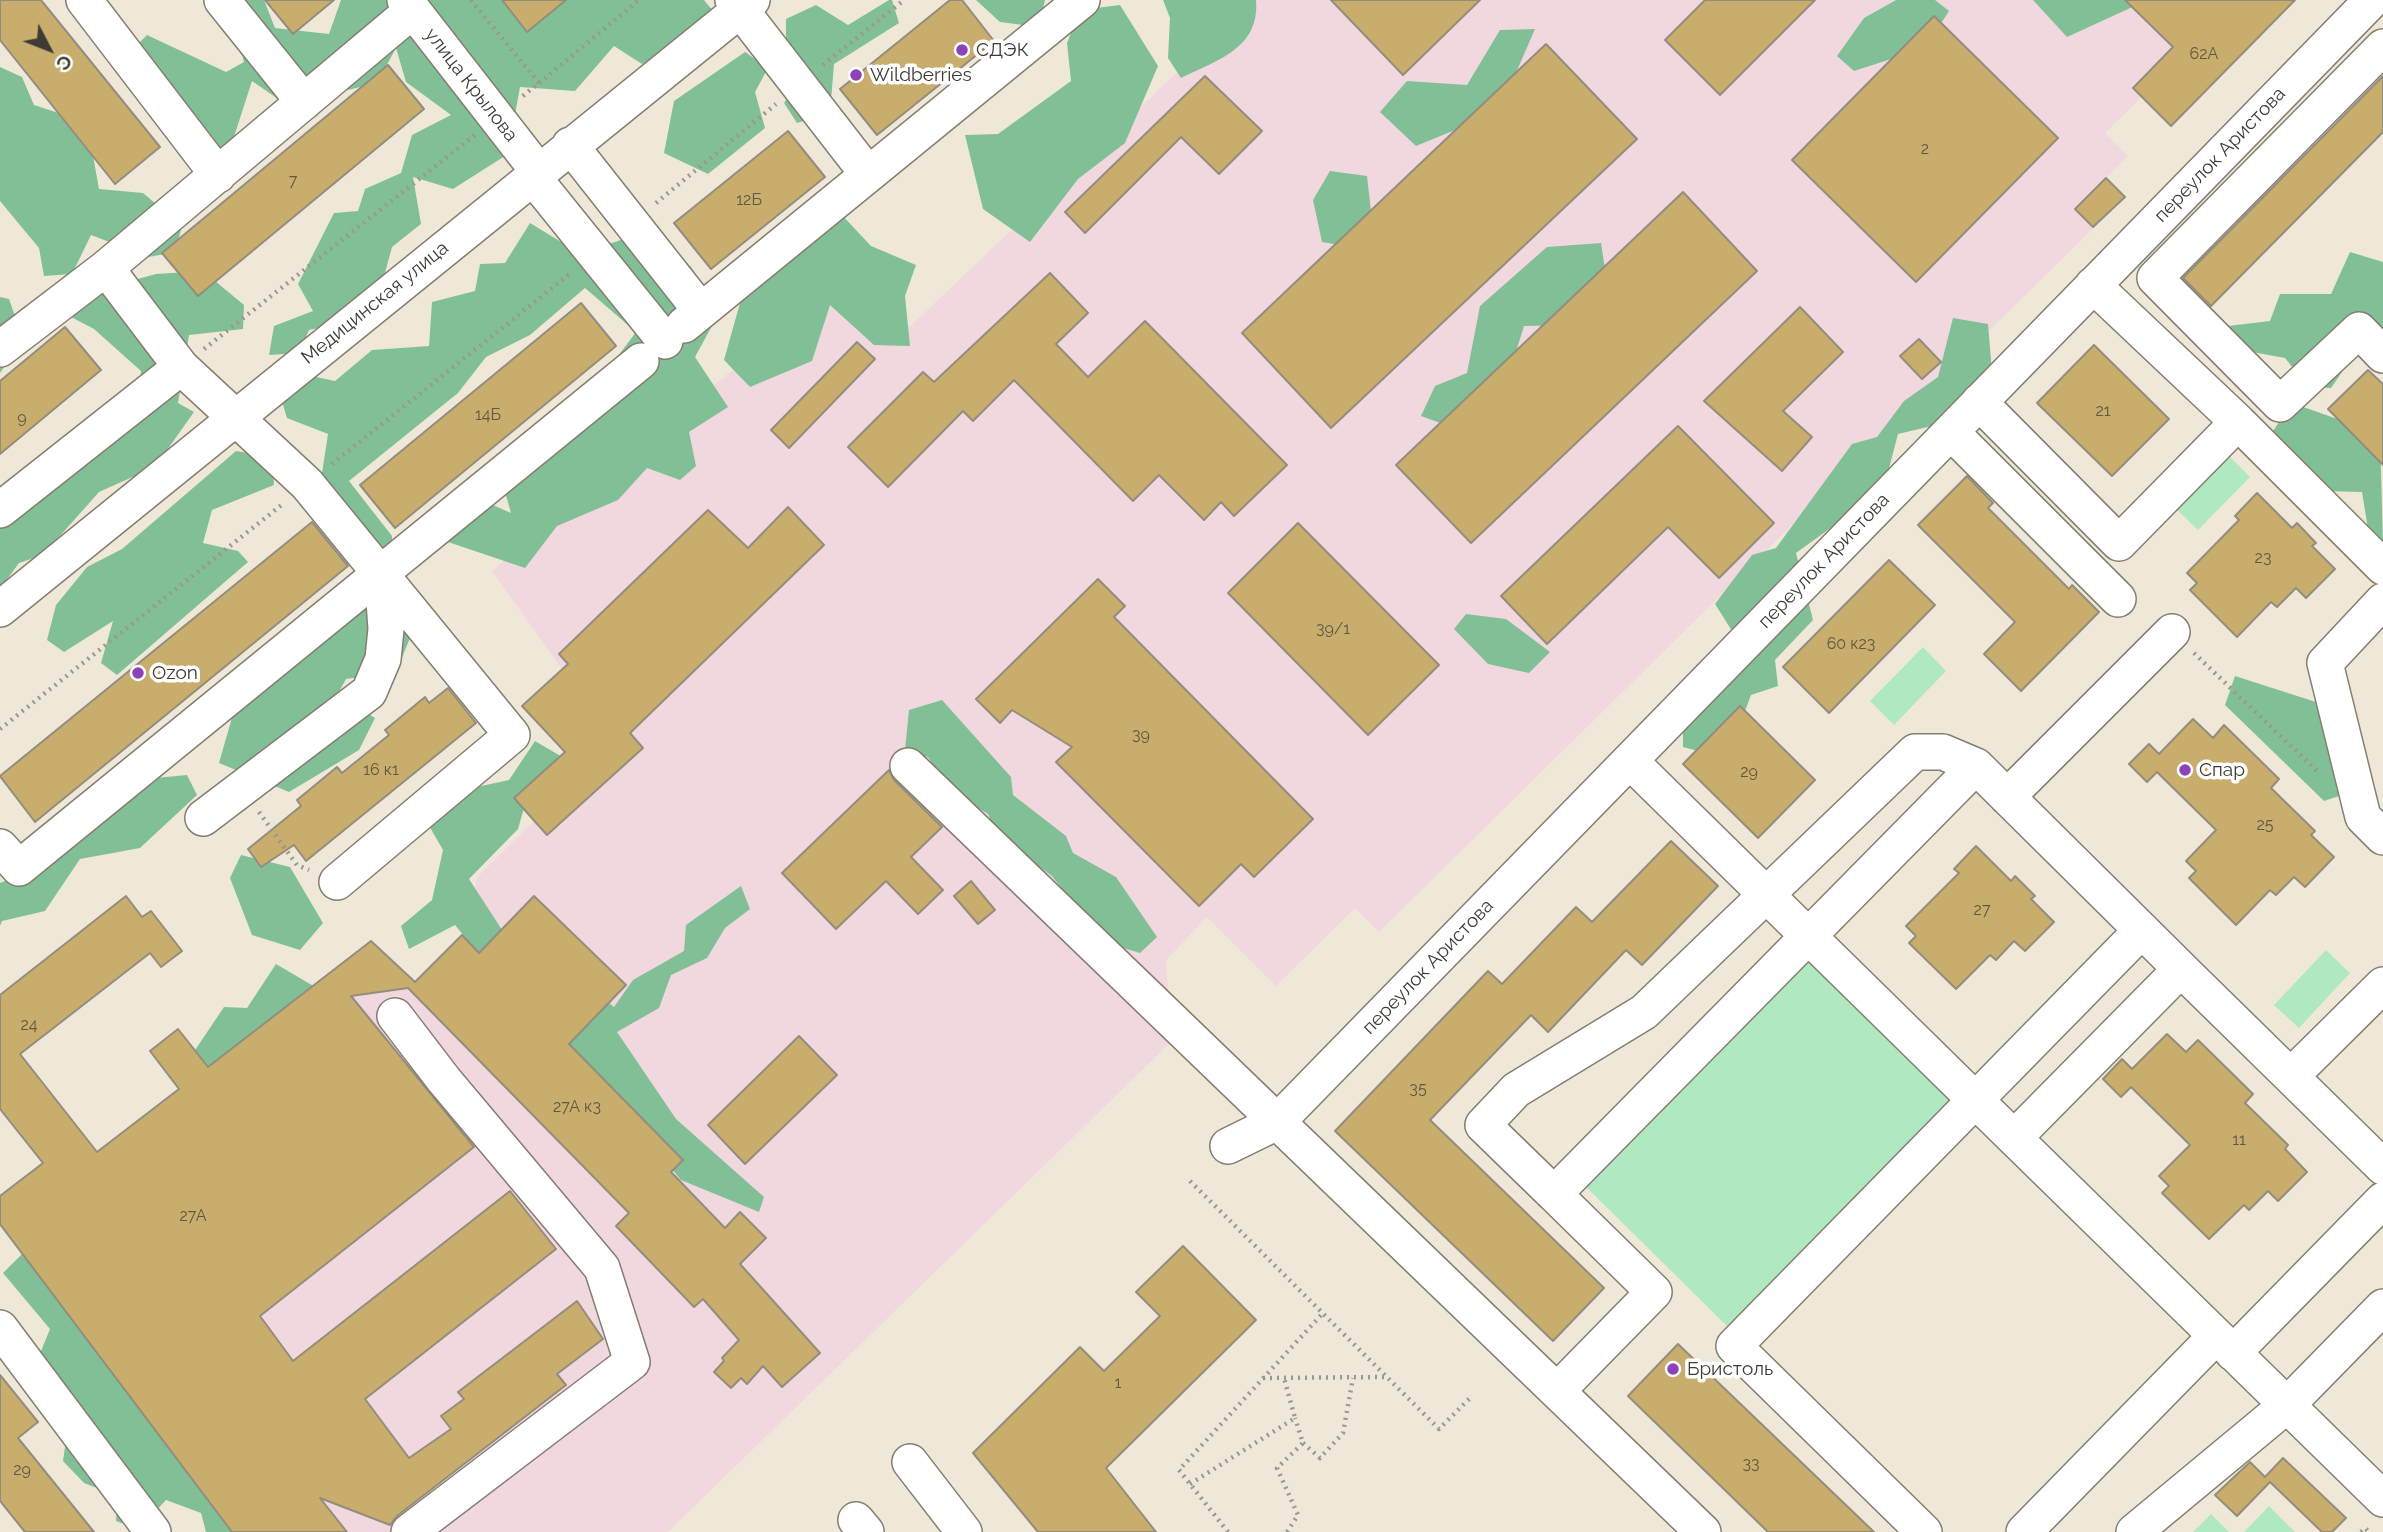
<!DOCTYPE html>
<html>
<head>
<meta charset="utf-8">
<style>
  body { margin:0 }
  #map { position:relative; width:2383px; height:1532px; overflow:hidden; background:#efe8d9; font-family:Raleway,sans-serif }
  canvas { display:block }
  .north { position:absolute; left:14px; top:14px; width:70px; height:70px; -webkit-text-stroke:5px #fff; paint-order:stroke; rotate:132deg; font-size:19px; font-weight:700; line-height:28px; text-align:center; color:#3d3b34 }
  .north::after { content:''; display:block; margin:auto; width:24px; height:32px; background:#3d3b34; clip-path:polygon(50% 0,100% 100%,50% 72%,0 100%) }
</style>
</head>
<body>
<div id="map">
<canvas width="2383" height="1532"></canvas>
<div class="north">С</div>
</div>
<script>
const g = document.querySelector('canvas').getContext('2d');
g.lineJoin = 'round';
function fillPath(path, color) { g.fillStyle = color; g.fill(path, 'evenodd'); }
function strokePath(path, color, width, dash) { g.strokeStyle = color; g.lineWidth = width; g.lineCap = dash ? 'butt' : 'round'; g.setLineDash(dash || []); g.stroke(path); }
function drawText(font, color, halo, rows, align = 'center') {
  g.font = font + ' Raleway,sans-serif'; g.lineWidth = 7; g.setLineDash([]); g.textBaseline = 'middle'; g.strokeStyle = halo; g.fillStyle = color; for (const [text, x, y, turn = 0] of rows) {
    g.save(); g.translate(x, y); g.rotate((+turn || 0) * Math.PI / 180); g.textAlign = isNaN(turn) ? turn : align; if (halo) g.strokeText(text, 0, 0); g.fillText(text, 0, 0); g.restore();
  }
}
fillPath(new Path2D(`
  M 1253,0 L 2255,0 L 2171,126 L 2142,97 L 2105,133 L 2128,156 L 2106,178 L 2125,197 L 1379,932 L 1355,908 L 1276,986 L 1207,917 L 1166,960 L 1172,1041 L 668,1532 L 232,1532 L 0,1224 L 0,1196 L 33,1170 L 52,1189 L 371,941 L 415,982 L 462,935 L 478,876 L 534,821 L 514,798 L 599,721 L 492,571 L 840,280 L 898,338 Z`), '#f1d7de');
fillPath(new Path2D(`
  M 2225,452 L 2250,477 L 2198,530 L 2172,505 Z
  M 1923,647 L 1946,671 L 1894,725 L 1870,701 Z
  M 2326,950 L 2350,973 L 2299,1028 L 2274,1005 Z
  M 1807,952 L 1956,1099 L 1730,1329 L 1581,1182 Z
  M 2269,1506 L 2295,1532 L 2244,1532 Z
  M 2211,1514 L 2229,1532 L 2193,1532 Z`), '#b0e9c1');
fillPath(new Path2D(`
  M 226,0 L 264,0 L 275,28 L 329,34 L 341,0 L 704,0 L 713,11 L 661,60 L 642,64 L 614,46 L 575,91 L 520,87 L 508,154 L 453,189 L 413,177 L 421,224 L 392,247 L 382,284 L 331,325 L 309,330 L 299,353 L 269,355 L 274,326 L 313,311 L 298,284 L 334,213 L 358,211 L 365,189 L 401,173 L 412,135 L 451,115 L 406,82 L 396,48 L 377,83 L 327,95 L 281,101 L 252,81 L 231,146 L 187,160 L 135,47 L 147,35 L 226,72 L 244,62 Z
  M 889,0 L 892,0 L 899,23 L 834,64 L 830,113 L 797,123 L 784,103 L 803,73 L 786,56 L 786,19 L 816,5 L 848,25 Z
  M 976,0 L 1045,0 L 1039,27 L 1000,22 Z
  M 1163,0 L 1256,0 C 1260,48 1218,60 1181,78 L 1168,58 L 1170,18 Z
  M 1896,0 L 1935,0 L 1949,11 L 1925,48 L 1854,71 L 1837,56 L 1864,18 Z
  M 2033,0 L 2136,0 L 2139,4 L 2067,37 Z
  M 1120,5 L 1158,66 L 1125,143 L 1078,179 L 1030,242 L 983,209 L 965,135 L 998,134 L 1071,81 L 1067,43 L 1080,10 Z
  M 1535,29 L 1499,112 L 1416,146 L 1380,112 L 1407,81 L 1467,85 L 1500,30 Z
  M 745,52 L 768,68 L 755,92 L 765,128 L 708,174 L 664,153 L 674,101 Z
  M 0,67 L 22,77 L 34,105 L 74,118 L 90,139 L 99,189 L 143,193 L 182,226 L 175,252 L 149,257 L 91,235 L 72,274 L 44,276 L 39,248 L 0,201 Z
  M 1330,171 L 1367,176 L 1373,229 L 1352,247 L 1322,242 L 1313,200 Z
  M 841,214 L 871,246 L 916,265 L 905,296 L 910,346 L 874,345 L 830,305 L 812,361 L 750,387 L 724,360 L 754,253 Z
  M 530,223 L 581,254 L 649,230 L 691,267 L 718,315 L 695,357 L 728,407 L 689,432 L 696,466 L 680,480 L 647,468 L 618,500 L 557,526 L 525,568 L 448,542 L 442,512 L 468,494 L 511,513 L 503,485 L 583,403 L 636,332 L 585,288 L 530,335 L 486,357 L 458,393 L 349,481 L 392,536 L 392,553 L 369,545 L 320,486 L 328,434 L 287,418 L 279,391 L 302,374 L 335,381 L 372,350 L 429,346 L 432,302 L 475,291 L 480,264 L 505,263 Z
  M 1601,243 L 1607,282 L 1571,325 L 1524,326 L 1506,384 L 1454,428 L 1421,416 L 1435,386 L 1467,373 L 1480,306 L 1547,247 Z
  M 2350,252 L 2383,262 L 2383,356 L 2353,356 L 2331,388 L 2308,387 L 2285,358 L 2236,349 L 2228,326 L 2270,321 L 2280,294 L 2331,294 Z
  M 203,271 L 244,305 L 243,329 L 189,335 L 178,403 L 194,412 L 155,467 L 99,492 L 43,555 L 19,563 L 0,589 L 0,512 L 138,410 L 141,371 L 94,329 L 71,317 L 82,294 L 156,274 Z
  M 0,297 L 9,299 L 23,339 L 0,373 Z
  M 1953,318 L 1988,324 L 1992,372 L 1932,426 L 1898,434 L 1888,472 L 1843,519 L 1796,553 L 1813,620 L 1775,660 L 1778,686 L 1751,695 L 1727,759 L 1683,747 L 1683,704 L 1744,650 L 1715,604 L 1752,555 L 1776,548 L 1852,444 L 1877,437 L 1904,401 L 1938,377 Z
  M 2292,403 L 2380,434 L 2383,544 L 2368,529 L 2362,492 L 2323,491 L 2273,431 Z
  M 236,451 L 272,457 L 274,485 L 212,510 L 203,543 L 238,551 L 248,562 L 117,675 L 101,663 L 113,621 L 64,652 L 47,640 L 56,605 L 87,567 L 122,549 Z
  M 346,593 L 415,626 L 396,672 L 346,679 L 337,695 L 375,718 L 359,750 L 289,792 L 219,763 L 245,672 Z
  M 1466,614 L 1506,619 L 1550,652 L 1529,673 L 1488,664 L 1454,629 Z
  M 2235,676 L 2319,703 L 2348,793 L 2324,801 L 2225,705 Z
  M 942,700 L 1011,777 L 1013,795 L 1066,836 L 1073,853 L 1116,877 L 1157,937 L 1140,953 L 1104,942 L 1052,876 L 998,836 L 988,814 L 949,790 L 928,757 L 905,750 L 909,710 Z
  M 535,741 L 564,758 L 528,794 L 518,829 L 469,879 L 517,953 L 555,957 L 614,1007 L 633,980 L 684,951 L 686,925 L 741,886 L 750,909 L 725,928 L 707,958 L 671,975 L 659,1008 L 617,1032 L 676,1119 L 764,1197 L 759,1212 L 681,1180 L 600,1083 L 552,1045 L 455,925 L 409,949 L 401,926 L 432,900 L 443,850 L 428,824 L 449,793 L 509,780 Z
  M 187,775 L 197,795 L 140,848 L 80,859 L 45,911 L 2,921 L 0,926 L 0,883 L 25,873 L 113,782 Z
  M 241,855 L 290,867 L 323,923 L 300,950 L 252,935 L 230,878 Z
  M 276,964 L 327,994 L 201,1090 L 183,1068 L 224,1007 L 247,1008 Z
  M 27,1249 L 266,1532 L 206,1532 L 201,1513 L 166,1500 L 139,1529 L 116,1521 L 118,1496 L 84,1483 L 63,1461 L 67,1433 L 35,1366 L 50,1329 L 3,1273 Z`), '#81c096');
const building = new Path2D(`
  M 0,0 L 41,0 L 160,147 L 115,184 L 0,40 Z
  M 265,0 L 334,0 L 293,34 Z
  M 502,0 L 566,0 L 527,32 Z
  M 950,0 L 962,0 L 994,41 L 877,135 L 840,89 Z
  M 1331,0 L 1480,0 L 1403,75 Z
  M 1705,0 L 1815,0 L 1720,95 L 1665,40 Z
  M 2125,0 L 2295,0 L 2171,126 L 2133,88 L 2173,47 Z
  M 1934,16 L 2058,138 L 1916,282 L 1792,160 Z
  M 1546,44 L 1637,139 L 1331,428 L 1242,333 Z
  M 388,65 L 424,109 L 198,296 L 162,253 Z
  M 1205,76 L 1262,131 L 1219,174 L 1181,137 L 1085,233 L 1065,212 Z
  M 2383,76 L 2383,132 L 2211,306 L 2183,278 Z
  M 788,131 L 825,177 L 711,269 L 674,223 Z
  M 2106,178 L 2125,197 L 2093,227 L 2075,209 Z
  M 1683,192 L 1757,271 L 1471,543 L 1396,465 Z
  M 1050,273 L 1088,313 L 1056,344 L 1088,377 L 1145,321 L 1287,465 L 1234,516 L 1221,502 L 1204,520 L 1159,475 L 1133,501 L 1014,380 L 973,421 L 963,411 L 888,487 L 848,447 L 923,372 L 934,382 Z
  M 581,303 L 616,346 L 395,528 L 360,485 Z
  M 1800,307 L 1843,352 L 1783,411 L 1812,437 L 1782,471 L 1704,401 Z
  M 65,327 L 101,370 L 0,454 L 0,381 Z
  M 1919,339 L 1941,362 L 1922,379 L 1900,356 Z
  M 857,342 L 875,359 L 789,448 L 771,430 Z
  M 2094,345 L 2169,419 L 2112,476 L 2037,403 Z
  M 2368,370 L 2383,384 L 2383,465 L 2328,409 Z
  M 1678,426 L 1774,523 L 1719,578 L 1668,527 L 1547,644 L 1501,596 Z
  M 1967,476 L 1993,503 L 1988,508 L 2069,589 L 2072,585 L 2099,612 L 2021,691 L 1984,654 L 2015,622 L 1918,525 Z
  M 2257,493 L 2292,528 L 2297,523 L 2316,543 L 2312,546 L 2335,569 L 2306,598 L 2296,588 L 2277,607 L 2271,602 L 2237,637 L 2190,590 L 2197,583 L 2187,573 L 2239,520 L 2235,516 Z
  M 788,507 L 824,545 L 630,733 L 643,748 L 547,835 L 514,798 L 565,752 L 522,706 L 568,664 L 559,654 L 708,510 L 748,548 Z
  M 312,522 L 348,566 L 35,822 L 0,776 Z
  M 1298,523 L 1439,665 L 1368,735 L 1228,593 Z
  M 1889,560 L 1935,605 L 1829,713 L 1783,667 Z
  M 1098,579 L 1125,606 L 1114,617 L 1313,819 L 1254,877 L 1241,864 L 1199,906 L 1056,762 L 1072,747 L 1012,710 L 1000,723 L 976,699 Z
  M 448,688 L 476,723 L 306,861 L 294,845 L 261,867 L 248,849 L 301,806 L 297,800 L 337,767 L 342,773 L 389,735 L 385,730 L 425,697 L 429,703 Z
  M 1740,706 L 1815,780 L 1758,838 L 1683,764 Z
  M 2193,719 L 2213,738 L 2224,725 L 2279,779 L 2271,788 L 2315,831 L 2311,835 L 2334,857 L 2305,887 L 2294,877 L 2276,895 L 2270,890 L 2236,925 L 2189,878 L 2196,871 L 2186,861 L 2216,830 L 2157,772 L 2147,782 L 2129,764 L 2149,744 L 2159,754 Z
  M 889,770 L 894,780 L 942,827 L 911,857 L 943,890 L 918,914 L 886,881 L 836,929 L 782,873 Z
  M 1671,841 L 1718,886 L 1642,965 L 1626,950 L 1548,1032 L 1531,1015 L 1430,1120 L 1604,1288 L 1553,1341 L 1335,1131 L 1488,971 L 1502,984 L 1576,907 L 1592,922 Z
  M 1976,846 L 2011,881 L 2015,876 L 2035,896 L 2031,899 L 2054,922 L 2025,951 L 2014,941 L 1996,960 L 1990,955 L 1956,989 L 1909,943 L 1916,936 L 1906,926 L 1959,873 L 1954,869 Z
  M 971,881 L 995,910 L 978,924 L 954,896 Z
  M 126,896 L 142,917 L 151,911 L 182,951 L 161,967 L 150,953 L 20,1054 L 97,1152 L 179,1089 L 150,1051 L 178,1029 L 208,1067 L 371,941 L 415,982 L 462,935 L 479,953 L 534,896 L 626,985 L 569,1044 L 683,1160 L 671,1172 L 725,1228 L 740,1212 L 766,1238 L 740,1264 L 820,1353 L 782,1387 L 763,1366 L 747,1384 L 741,1378 L 731,1388 L 714,1372 L 724,1361 L 722,1358 L 739,1340 L 703,1299 L 694,1307 L 616,1226 L 629,1213 L 408,988 L 351,996 L 474,1147 L 260,1316 L 293,1361 L 510,1191 L 556,1249 L 365,1399 L 409,1458 L 451,1429 L 441,1416 L 464,1399 L 458,1392 L 577,1301 L 603,1339 L 557,1374 L 566,1385 L 397,1516 L 390,1525 L 320,1498 L 347,1532 L 232,1532 L 0,1224 L 0,1196 L 43,1163 L 0,1109 L 0,995 Z
  M 2167,1034 L 2186,1052 L 2198,1040 L 2253,1094 L 2245,1103 L 2288,1145 L 2285,1149 L 2307,1172 L 2278,1201 L 2268,1191 L 2249,1210 L 2244,1205 L 2209,1239 L 2162,1193 L 2169,1186 L 2159,1176 L 2190,1145 L 2131,1087 L 2121,1097 L 2103,1079 L 2122,1059 L 2132,1069 Z
  M 799,1036 L 837,1075 L 745,1164 L 708,1125 Z
  M 1183,1246 L 1256,1320 L 1106,1468 L 1156,1532 L 1038,1532 L 973,1453 L 1080,1347 L 1104,1371 L 1160,1316 L 1136,1292 Z
  M 1678,1344 L 1874,1532 L 1768,1532 L 1628,1396 Z
  M 0,1375 L 38,1422 L 18,1438 L 94,1532 L 25,1532 L 0,1501 Z
  M 2283,1458 L 2346,1518 L 2332,1532 L 2322,1532 L 2270,1482 L 2237,1516 L 2215,1495 L 2250,1462 L 2265,1477 Z`);
fillPath(building, '#c9ad6c');
strokePath(building, '#938d7e', 2);
const minor = new Path2D(`
  M 84,0 L 218,175
  M 222,0 L 304,102
  M 405,0 L 538,171
  M 733,0 L 867,173
  M 2383,47 L 2155,278 L 2280,404 L 2359,330 L 2383,355
  M 570,145 L 701,311
  M 532,176 L 665,341
  M 2093,285 L 2238,422 L 2383,567
  M 684,325 L 1082,0
  M 0,349 L 106,268
  M 1979,402 L 2119,543 L 2238,422
  M 1951,432 L 2118,599
  M 0,510 L 181,367
  M 2383,601 L 2325,663 L 2363,817 L 2383,837
  M 0,609 L 752,0
  M 1630,761 L 2014,1138
  M 908,766 L 1703,1532
  M 2007,797 L 2172,632
  M 203,818 L 369,692 L 383,659 L 386,629 L 382,572
  M 0,847 L 19,868 L 641,361
  M 337,882 L 512,735 L 307,484 L 181,367 L 106,268 L 413,10
  M 395,1016 L 444,1080 L 602,1268 L 632,1362 L 409,1532
  M 2291,1076 L 2383,985
  M 1228,1146 L 1277,1122 L 2372,0
  M 2383,1167 L 2181,969 L 2014,1138 L 2383,1499
  M 1554,1194 L 1483,1125 L 1516,1090 L 1644,1012 L 1915,752 L 1943,752 L 1976,766
  M 0,1328 L 153,1532
  M 2233,1353 L 2383,1200
  M 1557,1391 L 1654,1292 L 1554,1194 L 1976,766 L 2181,969
  M 910,1462 L 964,1532
  M 856,1520 L 866,1532
  M 1924,1532 L 1734,1346 L 2142,930
  M 2024,1532 L 2216,1336
  M 2134,1532 L 2287,1405 L 2383,1307`);
strokePath(minor, '#857e70', 38);
strokePath(new Path2D(`
  M 471,0 L 539,83 L 519,99
  M 823,65 L 904,0
  M 539,83 L 639,0
  M 656,203 L 776,104
  M 204,349 L 475,135
  M 332,464 L 571,273
  M 2194,653 L 2319,773
  M 0,729 L 284,503
  M 259,812 L 297,865 L 309,870
  M 1190,1181 L 1439,1429 L 1472,1396
  M 1263,1378 L 1386,1377
  M 1303,1443 L 1320,1458 L 1343,1433 L 1353,1378
  M 1190,1484 L 1295,1418 L 1284,1378
  M 1228,1532 L 1179,1470 L 1323,1313
  M 1287,1532 L 1298,1515 L 1277,1468 L 1303,1443 L 1295,1418
  M 2361,1532 L 2365,1528 L 2369,1532`), '#9c978c', 4.5, [2, 5]);
strokePath(minor, '#fff', 35);
for (const [x, y, r, color] of [
  [962,50,7,"#8d43b5"],
  [856,75,7,"#8d43b5"],
  [138,673,7,"#8d43b5"],
  [2185,770,7,"#8d43b5"],
  [1673,1369,7,"#8d43b5"]
]) { const dot = new Path2D(); dot.arc(x, y, r, 0, 2 * Math.PI); g.fillStyle = color; g.fill(dot); strokePath(dot, '#fff', 2.5); }
drawText('16px', '#605842', null, [
  ["62А",2204,54],
  ["2",1925,149],
  ["7",293,181],
  ["12Б",749,200],
  ["21",2103,411],
  ["14Б",488,415],
  ["9",22,418],
  ["23",2263,558],
  ["39/1",1333,629],
  ["60 к23",1851,644],
  ["39",1141,735],
  ["16 к1",381,770],
  ["29",1749,772],
  ["25",2265,825],
  ["27",1982,910],
  ["24",29,1025],
  ["35",1418,1089],
  ["27А к3",577,1107],
  ["11",2239,1140],
  ["27А",193,1216],
  ["1",1118,1383],
  ["33",1751,1464],
  ["29",22,1470]
]);
drawText('19px', '#3d3b34', '#fff', [
  ["СДЭК",976,50],
  ["Wildberries",870,75],
  ["Ozon",152,673],
  ["Спар",2199,770],
  ["Бристоль",1687,1369]
], 'left');
drawText('19px', '#3d3b34', '#fff', [
  ["улица Крылова",471,85,52],
  ["переулок Аристова",2220,155,-46],
  ["Медицинская улица",375,303,-39],
  ["переулок Аристова",1824,561,-46],
  ["переулок Аристова",1428,967,-46]
]);
</script>
</body>
</html>
